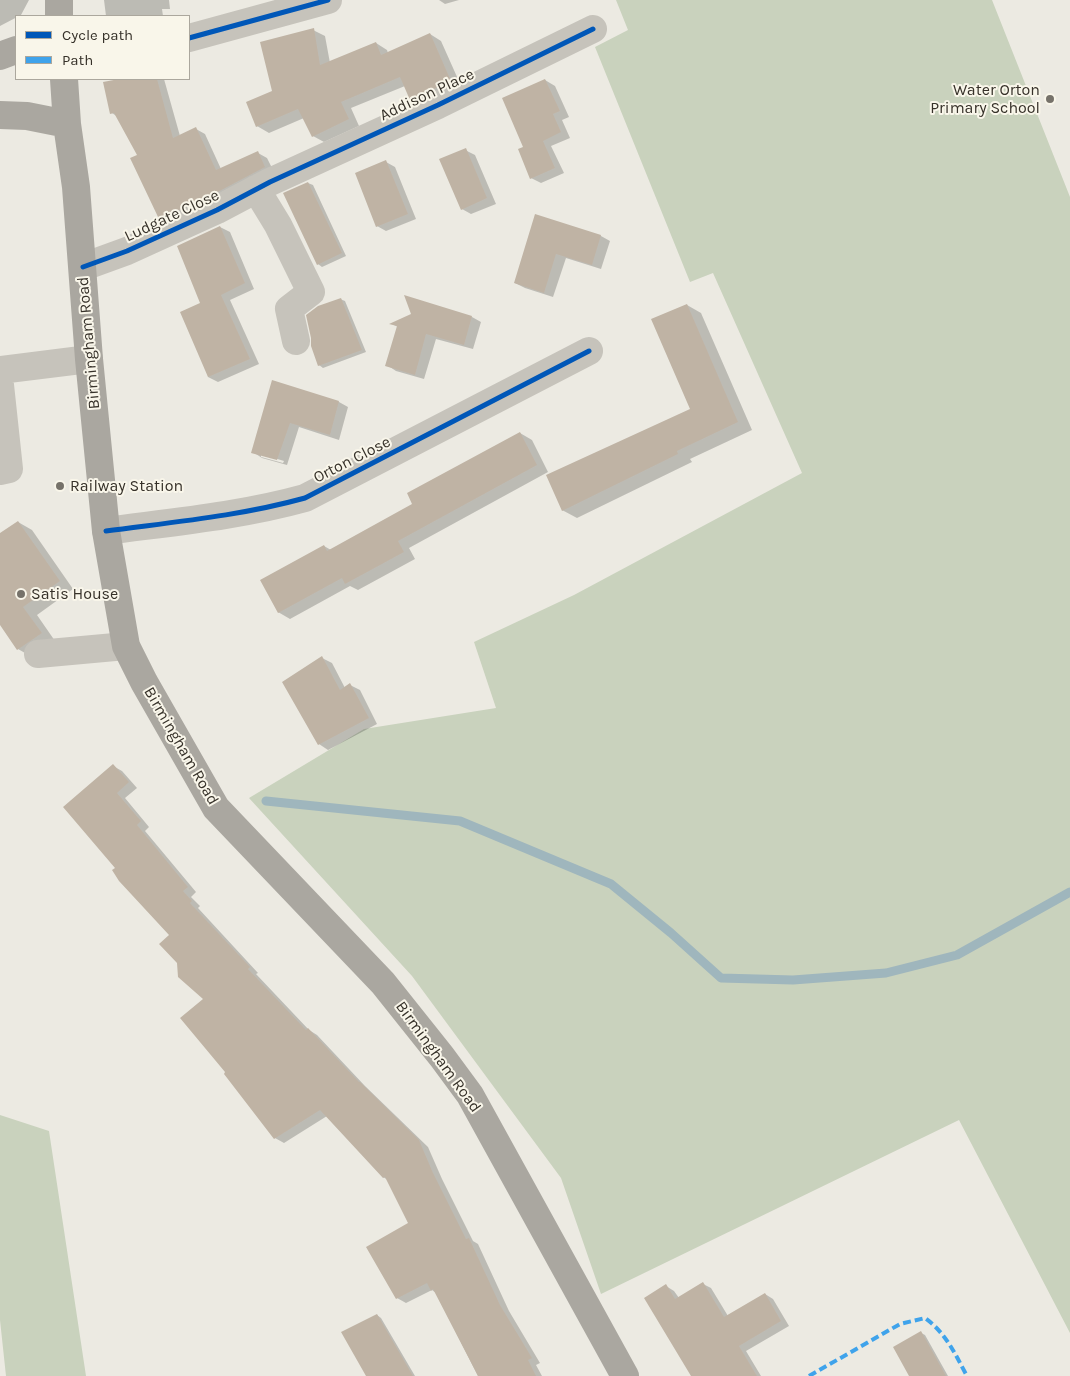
<!DOCTYPE html>
<html>
<head>
<meta charset="utf-8">
<style>
  body { margin:0 }
  #map { position:relative; width:1070px; height:1376px; overflow:hidden; background:#eceae2; font-family:Karla,sans-serif }
  canvas { display:block }
  .legend { position:absolute; left:15px; top:15px; width:175px; height:65px; box-sizing:border-box; background:#f9f6ea; border:1px solid #aba79d; margin:0; padding:6px 9px; list-style:none; font-size:15px; color:#363129 }
  .legend li { display:flex; align-items:center; gap:10px; height:25px }
  .legend b { width:25px; border:1px solid #aba79d }
</style>
</head>
<body>
<div id="map">
<canvas width="1070" height="1376"></canvas>
<ul class="legend">
<li><b style="height:6px;background:#0057b8"></b>Cycle path</li>
<li><b style="height:6px;background:#3fa3eb"></b>Path</li>
</ul>
</div>
<script>
const g = document.querySelector('canvas').getContext('2d');
g.lineJoin = 'round';
function fillPath(path, color) { g.fillStyle = color; g.fill(path, 'evenodd'); }
function strokePath(path, color, width, dash) { g.strokeStyle = color; g.lineWidth = width; g.lineCap = dash ? 'butt' : 'round'; g.setLineDash(dash || []); g.stroke(path); }
function drawText(font, color, halo, rows, align = 'center') {
  g.font = font + ' Karla,sans-serif'; g.lineWidth = 4; g.setLineDash([]); g.textBaseline = 'middle'; g.strokeStyle = halo; g.fillStyle = color; for (const [text, x, y, turn = 0] of rows) {
    g.save(); g.translate(x, y); g.rotate((+turn || 0) * Math.PI / 180); g.textAlign = isNaN(turn) ? turn : align; if (halo) g.strokeText(text, 0, 0); g.fillText(text, 0, 0); g.restore();
  }
}
fillPath(new Path2D(`
  M 616,0 L 992,0 L 1070,197 L 1070,1333 L 959,1120 L 601,1294 L 561,1178 L 412,976 L 249,798 L 364,729 L 496,708 L 474,642 L 574,595 L 802,473 L 713,273 L 690,282 L 595,47 L 628,30 Z
  M 0,1115 L 49,1131 L 86,1376 L 6,1376 L 0,1320 Z`), '#c9d2bd');
fillPath(new Path2D(`
  M 0,0 L 29,0 L 21,15 L 0,26 Z
  M 104,0 L 169,0 L 170,9 L 162,9 L 163,16 L 106,16 Z
  M 439,0 L 459,0 L 445,4 Z
  M 313,30 L 325,36 L 330,63 L 376,43 L 387,50 L 388,53 L 430,34 L 441,41 L 462,88 L 423,106 L 411,100 L 405,86 L 351,108 L 359,126 L 324,142 L 313,136 L 304,118 L 269,133 L 257,126 L 273,92 Z
  M 123,79 L 164,79 L 180,136 L 196,129 L 205,134 L 221,169 L 258,153 L 267,158 L 274,172 L 168,224 L 160,219 L 138,155 L 118,117 L 112,113 L 104,83 Z
  M 545,80 L 555,86 L 569,117 L 562,120 L 570,138 L 551,146 L 564,173 L 541,183 L 531,178 Z
  M 465,150 L 475,155 L 496,204 L 471,214 L 462,209 Z
  M 386,162 L 395,167 L 416,219 L 386,231 L 377,226 Z
  M 308,183 L 313,185 L 346,256 L 322,267 L 318,264 Z
  M 536,216 L 601,236 L 610,241 L 601,269 L 566,258 L 553,297 L 525,288 L 515,283 Z
  M 220,227 L 230,232 L 254,289 L 230,300 L 259,364 L 218,382 L 208,377 L 202,304 Z
  M 340,299 L 345,301 L 366,352 L 323,368 L 319,365 Z
  M 687,305 L 701,313 L 752,430 L 690,459 L 692,462 L 577,518 L 562,510 L 691,410 Z
  M 472,317 L 481,322 L 473,349 L 436,339 L 424,379 L 396,371 L 387,365 L 398,327 L 392,324 Z
  M 273,381 L 339,402 L 348,407 L 339,440 L 299,427 L 287,465 L 262,458 L 253,452 ZM 261,454 L 284,461 L 283,463 L 261,457 Z
  M 520,433 L 532,440 L 548,472 L 409,548 L 415,559 L 358,590 L 350,586 L 290,619 L 278,612 L 324,546 L 331,550 L 414,504 Z
  M 18,522 L 32,530 L 73,589 L 37,615 L 55,641 L 32,657 L 18,649 L 0,623 L 0,535 Z
  M 322,658 L 332,663 L 345,688 L 350,685 L 360,690 L 377,724 L 328,750 L 319,744 Z
  M 113,766 L 122,771 L 137,788 L 125,798 L 149,827 L 145,831 L 196,892 L 191,897 L 200,906 L 198,908 L 258,973 L 256,974 L 309,1030 L 317,1035 L 365,1086 L 428,1147 L 442,1179 L 473,1241 L 478,1244 L 509,1311 L 540,1363 L 536,1365 L 542,1376 L 478,1376 L 436,1293 L 432,1290 L 406,1303 L 397,1298 L 409,1224 L 388,1180 L 383,1177 L 327,1116 L 284,1143 L 275,1138 L 227,1073 L 205,999 L 178,962 L 171,935 L 117,868 Z
  M 703,1284 L 711,1288 L 728,1316 L 765,1294 L 773,1299 L 789,1326 L 746,1351 L 761,1376 L 692,1376 L 666,1286 L 674,1291 L 679,1298 Z
  M 377,1315 L 381,1318 L 415,1376 L 374,1376 Z
  M 921,1333 L 925,1335 L 948,1376 L 911,1376 Z`), '#0003');
strokePath(new Path2D(`
  M 266,801 L 460,821 L 611,884 L 671,933 L 721,978 L 793,980 L 886,973 L 957,955 L 1070,892`), '#9fb6bd', 9);
fillPath(new Path2D(`
  M 314,28 L 320,65 L 376,42 L 381,55 L 430,33 L 451,81 L 410,100 L 400,77 L 341,102 L 349,119 L 312,137 L 298,109 L 256,127 L 246,102 L 272,91 L 260,42 Z
  M 119,79 L 157,79 L 173,138 L 196,127 L 216,170 L 258,151 L 265,167 L 210,196 L 159,219 L 130,158 L 137,155 L 114,113 L 110,114 L 103,82 Z
  M 545,79 L 560,111 L 553,114 L 561,132 L 543,141 L 555,168 L 530,179 L 518,149 L 523,147 L 502,98 Z
  M 466,148 L 487,198 L 461,210 L 439,159 Z
  M 386,160 L 408,214 L 376,227 L 355,173 Z
  M 308,182 L 342,253 L 317,265 L 283,193 Z
  M 535,214 L 601,235 L 592,265 L 556,254 L 544,293 L 514,283 Z
  M 220,226 L 245,283 L 221,295 L 250,359 L 208,377 L 180,312 L 200,303 L 177,246 Z
  M 404,295 L 472,316 L 464,345 L 426,334 L 415,375 L 385,366 L 397,326 L 389,324 L 411,314 Z
  M 341,298 L 362,350 L 318,366 L 311,346 L 311,338 L 306,315 L 318,306 Z
  M 687,304 L 738,422 L 677,451 L 678,454 L 562,511 L 546,475 L 690,409 L 651,319 Z
  M 272,380 L 339,401 L 330,435 L 290,423 L 277,460 L 251,453 Z
  M 520,432 L 537,465 L 398,541 L 404,552 L 345,584 L 342,578 L 278,613 L 260,580 L 324,545 L 327,551 L 412,504 L 407,493 Z
  M 18,521 L 60,581 L 23,607 L 42,633 L 17,650 L 0,625 L 0,533 Z
  M 322,656 L 340,690 L 350,683 L 369,718 L 318,745 L 282,682 Z
  M 113,764 L 129,782 L 117,793 L 141,821 L 137,825 L 188,887 L 183,891 L 192,901 L 190,903 L 250,967 L 248,969 L 306,1030 L 308,1028 L 359,1082 L 360,1082 L 419,1140 L 433,1173 L 466,1239 L 469,1238 L 500,1305 L 532,1358 L 528,1360 L 536,1376 L 478,1376 L 433,1289 L 431,1291 L 427,1283 L 396,1299 L 366,1247 L 408,1223 L 385,1177 L 383,1178 L 320,1110 L 274,1139 L 224,1074 L 225,1072 L 180,1018 L 203,999 L 178,977 L 177,963 L 159,944 L 169,935 L 119,881 L 112,870 L 115,868 L 63,807 Z
  M 703,1282 L 724,1317 L 765,1293 L 781,1321 L 739,1346 L 757,1376 L 691,1376 L 644,1298 L 666,1284 L 675,1299 Z
  M 377,1314 L 413,1376 L 366,1376 L 341,1332 Z
  M 921,1331 L 946,1376 L 909,1376 L 893,1347 Z`), '#bfb3a4');
strokePath(new Path2D(`
  M 189,38 L 328,0
  M 256,189 L 278,225 L 311,292 L 289,309 L 296,341
  M 83,267 L 127,251 L 217,210 L 270,182 L 438,105 L 593,29
  M 0,370 L 89,359
  M 0,385 L 9,469 L 0,471
  M 106,531 C 173,522 240,516 305,498 L 589,351
  M 38,654 L 126,646`), '#c6c3bb', 28);
strokePath(new Path2D(`
  M 59,0 L 59,16
  M 0,56 L 16,50
  M 64,79 L 67,124 L 76,187 L 89,359 L 106,531 L 126,646 L 144,682 L 216,808 L 383,983 L 442,1057 L 470,1095 L 625,1376
  M 0,115 L 27,116 L 67,124`), '#aaa7a0', 28);
strokePath(new Path2D(`
  M 809,1376 L 900,1324 L 925,1318 C 946,1333 955,1354 967,1376`), '#3fa3eb', 4, [8, 4]);
strokePath(new Path2D(`
  M 189,38 L 328,0
  M 83,267 L 127,251 L 217,210 L 270,182 L 438,105 L 593,29
  M 106,531 C 173,522 240,516 305,498 L 589,351`), '#0057b8', 5);
for (const [x, y, r, color] of [
  [1050,99,5,"#76726a"],
  [60,486,5,"#76726a"],
  [21,594,5,"#76726a"]
]) { const dot = new Path2D(); dot.arc(x, y, r, 0, 2 * Math.PI); g.fillStyle = color; g.fill(dot); strokePath(dot, '#f9f6ea', 2); }
drawText('16px', '#363129', '#f9f6ea', [
  ["Water Orton",1040,90,"right"],
  ["Primary School",1040,108,"right"],
  ["Railway Station",70,486],
  ["Satis House",31,594]
], 'left');
drawText('16px', '#363129', '#f9f6ea', [
  ["Addison Place",427,95,-25],
  ["Ludgate Close",172,216,-25],
  ["Birmingham Road",89,343,-95],
  ["Orton Close",352,460,-27],
  ["Birmingham Road",181,746,60],
  ["Birmingham Road",438,1057,54]
]);
</script>
</body>
</html>
